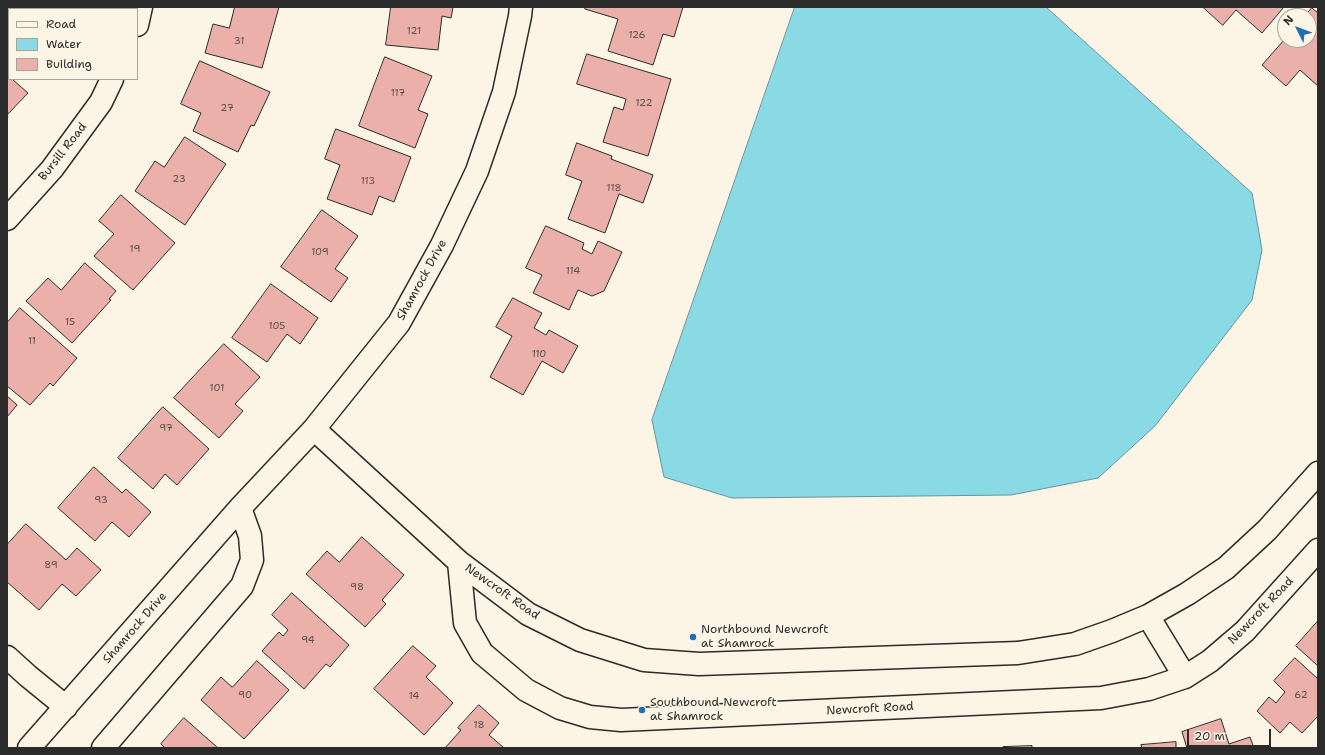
<!DOCTYPE html>
<html>
<head>
<meta charset="utf-8">
<style>
  body { margin:0 }
  #map { position:relative; width:1325px; height:755px; overflow:hidden; background:#fcf5e5; font-family:"Shantell Sans",sans-serif }
  canvas { display:block }
  .frame { position:absolute; inset:0; border:8px solid #2b2b2b; pointer-events:none }
  .legend { position:absolute; left:8px; top:8px; width:130px; height:72px; box-sizing:border-box; background:#fcf5e5; border:1px solid #a8a49b; margin:0; padding:5px 7px; list-style:none; font-size:12px; color:#2b2b2b }
  .legend li { display:flex; align-items:center; gap:8px; height:20px }
  .legend b { width:20px; border:1px solid #a8a49b }
  .north { position:absolute; left:1277px; top:8px; width:40px; height:40px; box-sizing:border-box; background:#fcf5e5; border:1px solid #a8a49b; border-radius:50%; rotate:312deg; font-size:11px; font-weight:700; line-height:16px; text-align:center; color:#2b2b2b }
  .north::after { content:''; display:block; margin:auto; width:14px; height:18px; background:#1f6fb2; clip-path:polygon(50% 0,100% 100%,50% 72%,0 100%) }
  .scale { position:absolute; left:1187px; top:729px; width:84px; height:18px; box-sizing:border-box; border:2px solid #2b2b2b; border-top:0; padding-left:5px; font-size:12px; line-height:14px; white-space:nowrap; color:#2b2b2b; -webkit-text-stroke:3px #fcf5e5; paint-order:stroke }
</style>
</head>
<body>
<div id="map">
<canvas width="1325" height="755"></canvas>
<div class="frame"></div>
<ul class="legend">
<li><b style="height:5px;background:#fcf5e5"></b>Road</li>
<li><b style="height:11px;background:#8adae6"></b>Water</li>
<li><b style="height:11px;background:#ebb0aa"></b>Building</li>
</ul>
<div class="north">N</div>
<div class="scale">20 m</div>
</div>
<script>
const g = document.querySelector('canvas').getContext('2d');
g.lineJoin = 'round';
function fillPath(path, color) { g.fillStyle = color; g.fill(path, 'evenodd'); }
function strokePath(path, color, width, dash) { g.strokeStyle = color; g.lineWidth = width; g.lineCap = dash ? 'butt' : 'round'; g.setLineDash(dash || []); g.stroke(path); }
function drawText(font, color, halo, rows, align = 'center') {
  g.font = font + ' "Shantell Sans",sans-serif'; g.lineWidth = 3; g.setLineDash([]); g.textBaseline = 'middle'; g.strokeStyle = halo; g.fillStyle = color; for (const [text, x, y, turn = 0] of rows) {
    g.save(); g.translate(x, y); g.rotate((+turn || 0) * Math.PI / 180); g.textAlign = isNaN(turn) ? turn : align; if (halo) g.strokeText(text, 0, 0); g.fillText(text, 0, 0); g.restore();
  }
}
const water = new Path2D(`
  M 795,7 L 1046,7 L 1252,193 L 1262,250 L 1252,300 L 1155,426 L 1098,478 L 1011,495 L 732,498 L 664,477 L 652,420 Z`);
fillPath(water, '#8adae6');
strokePath(water, '#64949b', 1);
const building = new Path2D(`
  M 7,7 L 74,7 L 73,9 L 9,9 L 9,49 L 7,48 Z
  M 235,7 L 279,7 L 262,68 L 205,53 L 213,24 L 229,28 Z
  M 391,7 L 453,7 L 451,18 L 442,16 L 438,50 L 386,45 Z
  M 586,7 L 683,7 L 674,37 L 663,34 L 653,65 L 608,51 L 618,19 L 585,9 Z
  M 1203,7 L 1284,7 L 1262,33 L 1236,10 L 1223,25 Z
  M 1312,8 L 1318,13 L 1318,86 L 1300,70 L 1286,86 L 1262,65 L 1285,39 L 1285,40 L 1309,40 L 1309,16 L 1305,16 Z
  M 587,54 L 671,79 L 648,156 L 603,142 L 614,107 L 623,110 L 626,99 L 577,84 Z
  M 385,57 L 432,76 L 418,110 L 428,114 L 415,148 L 359,126 Z
  M 200,61 L 270,92 L 254,126 L 251,125 L 238,152 L 193,131 L 201,113 L 181,104 Z
  M 7,74 L 9,76 L 9,79 L 12,79 L 28,93 L 7,115 Z
  M 336,129 L 411,157 L 394,202 L 379,196 L 372,215 L 327,199 L 340,165 L 325,159 Z
  M 185,137 L 226,164 L 185,225 L 135,191 L 155,161 L 164,167 Z
  M 577,143 L 612,156 L 611,159 L 653,175 L 643,203 L 619,194 L 605,233 L 568,219 L 582,181 L 566,175 Z
  M 121,195 L 175,243 L 133,290 L 94,256 L 114,234 L 99,221 Z
  M 322,210 L 358,236 L 335,269 L 348,278 L 331,302 L 281,267 Z
  M 546,226 L 584,243 L 582,249 L 592,254 L 598,241 L 622,252 L 604,291 L 592,296 L 578,290 L 569,310 L 533,293 L 542,275 L 526,268 Z
  M 85,263 L 116,291 L 109,299 L 111,300 L 72,343 L 26,301 L 48,278 L 61,290 Z
  M 271,284 L 318,318 L 300,344 L 287,334 L 267,362 L 232,338 Z
  M 513,298 L 542,313 L 534,328 L 546,335 L 549,330 L 578,346 L 563,373 L 542,361 L 523,395 L 490,377 L 512,336 L 496,327 Z
  M 20,308 L 77,358 L 53,386 L 50,383 L 30,405 L 7,386 L 7,323 Z
  M 224,344 L 260,377 L 235,404 L 243,411 L 219,438 L 174,398 Z
  M 7,396 L 17,405 L 7,417 Z
  M 163,407 L 209,449 L 177,485 L 165,474 L 153,489 L 118,458 Z
  M 94,467 L 122,493 L 126,489 L 151,512 L 129,537 L 112,522 L 95,541 L 58,508 Z
  M 26,524 L 66,560 L 77,548 L 101,570 L 76,596 L 62,584 L 39,610 L 7,582 L 7,556 L 8,555 L 7,554 L 7,545 Z
  M 362,537 L 404,575 L 382,600 L 386,604 L 365,627 L 306,574 L 327,551 L 339,562 Z
  M 292,593 L 349,645 L 330,667 L 326,664 L 304,689 L 262,651 L 279,632 L 283,636 L 288,630 L 272,615 Z
  M 1318,621 L 1318,666 L 1296,646 Z
  M 413,646 L 436,666 L 426,677 L 453,703 L 424,735 L 374,689 Z
  M 1295,658 L 1318,679 L 1318,716 L 1302,733 L 1290,722 L 1280,733 L 1257,711 L 1269,697 L 1276,703 L 1285,692 L 1274,681 Z
  M 257,661 L 289,690 L 244,739 L 201,700 L 221,677 L 232,687 Z
  M 479,705 L 499,723 L 489,735 L 504,748 L 445,748 L 461,730 L 458,728 Z
  M 184,718 L 218,748 L 165,748 L 161,744 Z
  M 1221,719 L 1229,744 L 1250,737 L 1254,748 L 1187,748 L 1182,732 Z
  M 1176,742 L 1176,748 L 1142,748 L 1141,745 Z
  M 1032,746 L 1032,748 L 1003,748 L 1003,747 Z`);
fillPath(building, '#ebb0aa');
strokePath(building, '#2b2b2b', 1);
const minor = new Path2D(`
  M 137,25 L 141,7
  M 7,219 L 52,169 L 101,102 L 112,79
  M 314,429 L 459,562 L 528,614 L 580,640 L 644,660 L 699,664 L 1018,653 L 1075,644 L 1112,631 L 1148,616 L 1187,594 L 1226,568 L 1267,530 L 1318,473
  M 459,562 L 465,623 L 482,653 L 526,690 L 560,708 L 590,717 L 621,720 L 1101,698 L 1149,689 L 1185,677 L 1210,661 L 1245,631 L 1318,550
  M 1148,616 L 1185,677
  M 7,657 L 28,676 L 66,707
  M 29,748 L 240,508 L 314,429 L 399,323 L 442,245 L 477,171 L 504,92 L 520,16 L 521,7
  M 103,748 L 242,586 L 252,560 L 250,536 L 240,508`);
strokePath(minor, '#2b2b2b', 25);
strokePath(minor, '#fcf5e5', 22);
for (const [x, y, r, color] of [
  [693,637,4,"#1f6fb2"],
  [642,710,4,"#1f6fb2"]
]) { const dot = new Path2D(); dot.arc(x, y, r, 0, 2 * Math.PI); g.fillStyle = color; g.fill(dot); strokePath(dot, '#fcf5e5', 1.5); }
drawText('10px', '#5b4c4b', null, [
  ["121",414,31],
  ["126",637,35],
  ["31",239,41],
  ["117",398,93],
  ["122",644,103],
  ["27",227,108],
  ["23",179,179],
  ["113",368,181],
  ["118",614,188],
  ["19",135,249],
  ["109",320,252],
  ["114",573,271],
  ["15",70,322],
  ["105",277,326],
  ["11",32,341],
  ["110",539,354],
  ["101",217,388],
  ["97",166,428],
  ["93",101,500],
  ["89",51,565],
  ["98",357,587],
  ["94",308,640],
  ["90",245,695],
  ["62",1301,695],
  ["14",414,696],
  ["18",479,725]
]);
drawText('12px', '#2b2b2b', '#fcf5e5', [
  ["Bursill Road",63,152,-52],
  ["Shamrock Drive",422,280,-61],
  ["Newcroft Road",502,592,35],
  ["Newcroft Road",1261,611,-46],
  ["Shamrock Drive",135,628,-49],
  ["Newcroft Road",870,709,-3]
]);
drawText('12px', '#2b2b2b', '#fcf5e5', [
  ["Northbound Newcroft",701,630],
  ["at Shamrock",701,644],
  ["Southbound Newcroft",650,703],
  ["at Shamrock",650,717]
], 'left');
</script>
</body>
</html>
